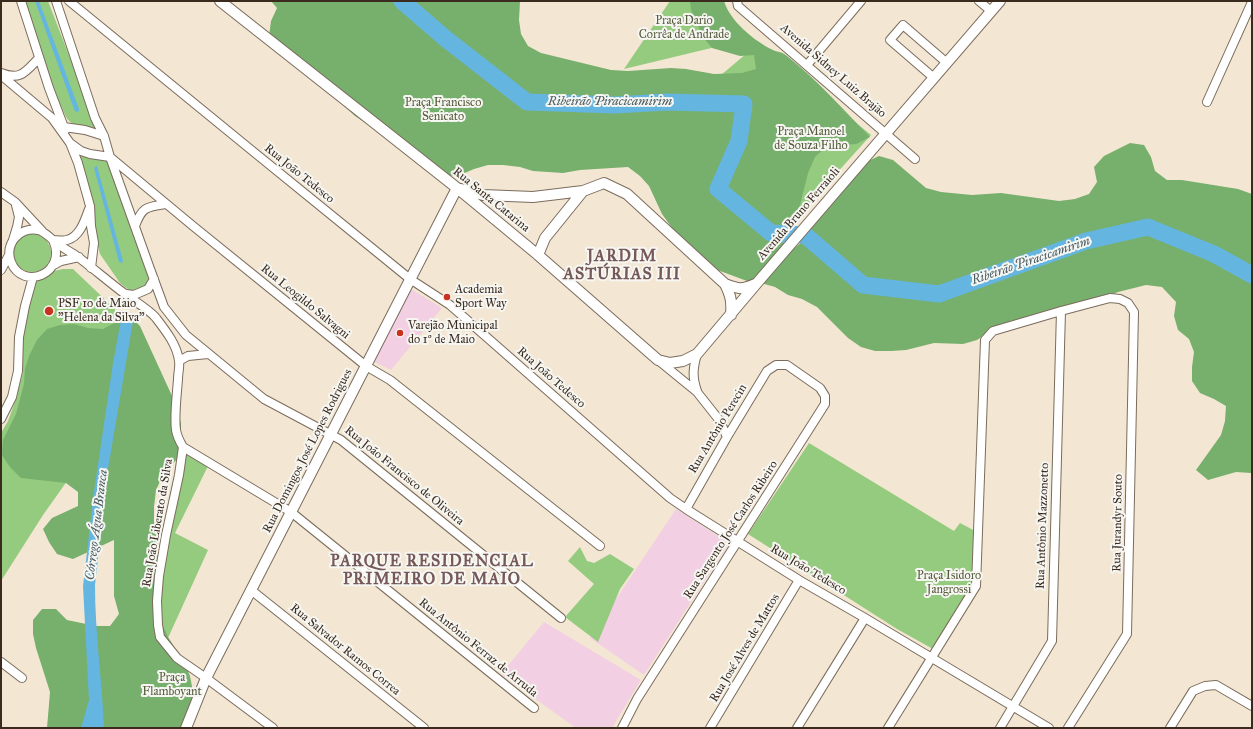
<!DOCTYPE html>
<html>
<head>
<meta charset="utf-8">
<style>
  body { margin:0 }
  #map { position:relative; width:1253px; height:729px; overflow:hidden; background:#f3e7d3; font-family:"IM FELL Great Primer",serif }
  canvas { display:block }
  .frame { position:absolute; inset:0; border:2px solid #3b2a1e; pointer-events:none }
</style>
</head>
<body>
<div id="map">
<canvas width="1253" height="729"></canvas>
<div class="frame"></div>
</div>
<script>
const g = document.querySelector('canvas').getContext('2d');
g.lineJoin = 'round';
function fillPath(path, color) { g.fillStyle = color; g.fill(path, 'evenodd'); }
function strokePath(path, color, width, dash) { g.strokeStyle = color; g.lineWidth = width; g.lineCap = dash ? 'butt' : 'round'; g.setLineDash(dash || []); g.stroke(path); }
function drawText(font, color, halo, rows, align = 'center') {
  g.font = font + ' "IM FELL Great Primer",serif'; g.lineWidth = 4; g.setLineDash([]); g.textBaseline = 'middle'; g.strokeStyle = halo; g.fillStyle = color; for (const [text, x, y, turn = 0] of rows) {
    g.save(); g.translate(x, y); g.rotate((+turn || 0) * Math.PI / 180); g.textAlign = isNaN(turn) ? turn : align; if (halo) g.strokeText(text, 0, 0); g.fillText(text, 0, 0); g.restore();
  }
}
fillPath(new Path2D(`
  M 406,286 L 442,308 L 391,370 L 364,357 Z
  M 676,509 L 729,543 L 644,675 L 590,638 Z
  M 544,622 L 641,680 L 612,728 L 576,728 L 501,674 Z`), '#f2cfe2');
fillPath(new Path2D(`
  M 25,1 L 48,1 L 94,120 L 96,128 C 61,127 69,117 54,92 Z
  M 670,1 L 711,1 L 753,38 L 624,69 Z
  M 759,43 L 871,135 L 798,216 L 768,179 L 721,75 Z
  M 81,156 L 110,160 L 151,278 L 145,286 L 130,291 L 120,283 L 100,254 L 75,158 Z
  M13 253a19 19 0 1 1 38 0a19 19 0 1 1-38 0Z
  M 63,269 L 73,269 L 115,309 L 115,318 L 101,360 L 70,477 L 43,515 L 1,581 L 1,433 L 8,421 L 16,399 L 23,372 L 23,338 L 26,305 L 36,275 Z
  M 809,443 L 954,531 L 960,523 L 975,531 L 973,585 L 933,649 L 897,629 L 748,534 Z
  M 183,448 L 209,464 L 175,533 L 208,550 L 168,638 L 160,627 L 162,603 L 162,576 Z
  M 580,547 L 587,561 L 594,563 L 610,554 L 634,569 L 620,589 L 598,642 L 565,617 L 594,584 L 568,561 Z`), '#94cb7e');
fillPath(new Path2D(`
  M 271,1 L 520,1 L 519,20 L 521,34 L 528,46 L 541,53 L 611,70 L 628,71 L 671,68 L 686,69 L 714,74 L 742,73 L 756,69 L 754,55 L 740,56 L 712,48 L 703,37 L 691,10 L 690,1 L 724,1 C 730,21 754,41 773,50 C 777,52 783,52 787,56 C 817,80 843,109 870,137 L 856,144 L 827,146 L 815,157 L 808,173 L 797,217 L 791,229 L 782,241 L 792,250 L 803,241 L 808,228 L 866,162 L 879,156 L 893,160 L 926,188 L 941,192 L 972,195 L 1001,193 L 1059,201 L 1075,199 L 1089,194 L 1097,182 L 1094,167 L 1104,156 L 1130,143 L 1144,145 L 1151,157 L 1155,171 L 1167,180 L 1182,180 L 1238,189 L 1252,194 L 1252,475 L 1251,473 L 1236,472 L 1208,480 L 1196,470 L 1221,435 L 1225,421 L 1226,406 L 1214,399 L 1200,393 L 1192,381 L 1192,367 L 1194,352 L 1189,339 L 1178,330 L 1174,316 L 1176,302 L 1162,287 L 1146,285 L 1118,292 L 1103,298 L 989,332 L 977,340 L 963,344 L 934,343 L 906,350 L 891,351 L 875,351 L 861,347 L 848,338 L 817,307 L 802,299 L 788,295 L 775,287 L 761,283 L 747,281 L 712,268 L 680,239 L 662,214 L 649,186 L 640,176 L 628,167 L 580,170 L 563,173 L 533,171 L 520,167 L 503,165 L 488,165 L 474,169 L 460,175 L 446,176 L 355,116 L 344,106 L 324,87 L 310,79 L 287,59 L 269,36 L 271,21 L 277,8 Z
  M 129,315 L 140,326 L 178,409 L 181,424 L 181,454 L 162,477 L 156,490 L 154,507 L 154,521 L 158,535 L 158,551 L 162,624 L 168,637 L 184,662 L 190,676 L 193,692 L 189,728 L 47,728 L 50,692 L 36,648 L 33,634 L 33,620 L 42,609 L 56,609 L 67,620 L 96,626 L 110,626 L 119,614 L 114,596 L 114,540 L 73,559 L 57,554 L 49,542 L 43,529 L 52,518 L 78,506 L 78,492 L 66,483 L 21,478 L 10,467 L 2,455 L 3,440 L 16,414 L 24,384 L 25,369 L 29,356 L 37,340 L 47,329 L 60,325 L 74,324 L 88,328 L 103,329 Z`), '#77af6d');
fillPath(new Path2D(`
  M 35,1 L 39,1 L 79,109 L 79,111 L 76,112 L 74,109 Z
  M 97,166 L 123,261 L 122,263 L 119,262 L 94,168 L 95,167 Z
  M 122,315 L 133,321 L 108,469 L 95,585 C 95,633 102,680 104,728 L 81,728 L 89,700 L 83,586 L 94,492 L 113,363 Z`), '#64b6e0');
strokePath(new Path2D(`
  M 402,1 L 446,39 L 527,102 L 615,105 L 667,102 L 744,104 L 739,141 L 718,189 L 771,233 L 805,235 L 863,285 L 939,294 L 1086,241 L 1148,227 L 1214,254 L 1252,275`), '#64b6e0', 17);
const minor = new Path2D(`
  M 21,1 L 49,88 L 65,130
  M 56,1 L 95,118 L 104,136 L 110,157 L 149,266 L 164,307 L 186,335 L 264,399 L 341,440 L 561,618
  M 69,1 L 255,153 L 410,279 L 450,305 L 670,498 L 686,509 L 799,580 L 865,618 L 1049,728
  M 737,1 L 738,6 L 915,159
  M 979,1 L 991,11
  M 807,65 L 861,1
  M 1,73 C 21,81 26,71 39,58
  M 1,75 L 52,118 L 70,143 L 81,151 L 90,154 L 110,157 L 193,226 L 366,366 L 390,380 L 600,546
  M 934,78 L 890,40 L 903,25 L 947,63
  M 1207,102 L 1252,2
  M 64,127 L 85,130 L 104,136
  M 70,143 L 78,163 L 90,206 L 91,226 L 94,243 L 91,268
  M 1,192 L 15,202 L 42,231
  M 135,226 C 142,207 146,207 166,204
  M 13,240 L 17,227 L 19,217 L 16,205
  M 53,240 C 68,273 23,292 11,262 C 8,254 9,246 14,239 C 19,232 29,228 38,230 C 45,232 48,236 53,240 C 60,247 70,251 78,257 C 94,269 109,282 125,294 C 134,301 150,310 156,318 C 166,331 177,345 179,361 C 180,366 178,373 178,379 C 177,394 174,416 176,430 C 177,436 180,442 183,447 L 291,512 L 534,708
  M 53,240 C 57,240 63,241 67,240 C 80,237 85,220 89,209
  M 52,266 L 61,261 L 79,257
  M 1,270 L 9,255
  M 126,294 L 134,295 L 148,289 L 154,279
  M 179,361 L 188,356 L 208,354
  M 659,361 L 697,392 L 720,421 L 727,437
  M 697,391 C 692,377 693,368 697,354
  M 1,419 L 12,397 L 18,371 L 19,337 L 25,306 L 33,277
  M 183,447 L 179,475 L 166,535 L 159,576 L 157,601 L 158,625 L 160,637 L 177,658 L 206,678 L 273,728
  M 251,590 L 424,728
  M 1,662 L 22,678
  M 622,728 L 637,699 L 825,404 L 825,396 L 820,388 L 787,365 L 776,365 L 767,371 L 727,437 L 686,509
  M 710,728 L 799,580
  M 797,728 L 865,618
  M 888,728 L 976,586 L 985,340 L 993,331 L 1061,311 L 1110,298 L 1120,299 L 1128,303 L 1134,312 L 1127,634 L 1068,728
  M 1000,728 L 1052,641 L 1061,311
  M 1170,728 L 1193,691 L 1205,686 L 1216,685 L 1252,706`);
const tertiary = new Path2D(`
  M 220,1 L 457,188 L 538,255 L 658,360 L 670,363 L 683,361 L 697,354 L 757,283 L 1000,1
  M 461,189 L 483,195 L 533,197 L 583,191 L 604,183 L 627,194 L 725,284 C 739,289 741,290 755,284
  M 538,255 L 545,238 L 583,191
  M 725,284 C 731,296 732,302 731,315
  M 186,728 L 206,678 L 457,188`);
strokePath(minor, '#7b6c5d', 10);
strokePath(tertiary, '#7b6c5d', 12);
strokePath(minor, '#fff', 8);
strokePath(tertiary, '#fff', 10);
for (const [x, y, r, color] of [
  [447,297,4,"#c8321e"],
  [49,311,5,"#c8321e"],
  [400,333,4,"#c8321e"]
]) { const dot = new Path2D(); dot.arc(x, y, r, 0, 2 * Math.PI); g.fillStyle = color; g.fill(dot); strokePath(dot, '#f6f6f2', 1.5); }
drawText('12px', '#565a3b', '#f6f6f2', [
  ["Praça Dario",684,21],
  ["Corrêa de Andrade",684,35],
  ["Praça Francisco",443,103],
  ["Senicato",443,117],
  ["Praça Manoel",811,132],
  ["de Souza Filho",811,146],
  ["Praça Isidoro",949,576],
  ["Jangrossi",949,590],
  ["Praça",172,678],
  ["Flamboyant",172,692]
]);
drawText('12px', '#3b2a1e', '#f6f6f2', [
  ["Avenida Sidney Luiz Brajão",833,71,41],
  ["Rua João Tedesco",299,174,39],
  ["Rua Santa Catarina",491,200,39],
  ["Avenida Bruno Ferraioli",799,214,-49],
  ["Rua Leogildo Salvagni",305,302,39],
  ["Rua João Tedesco",551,378,41],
  ["Rua Antônio Perecin",718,429,-59],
  ["Rua Domingos José Lopes Rodrigues",308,451,-63],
  ["Rua João Francisco de Oliveira",404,476,39],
  ["Rua João Liberato da Silva",158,523,-80],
  ["Rua Jurandyr Souto",1118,523,-89],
  ["Rua Antônio Mazzonetto",1043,526,-88],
  ["Rua Sargento José Carlos Ribeiro",731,530,-57],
  ["Rua João Tedesco",808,570,31],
  ["Rua Antônio Ferraz de Arruda",478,648,39],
  ["Rua José Alves de Mattos",745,648,-59],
  ["Rua Salvador Ramos Correa",345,650,39]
]);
drawText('12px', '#3b2a1e', '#f6f6f2', [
  ["Academia",455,290],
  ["Sport Way",455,304],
  ["PSF 1o de Maio",58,304],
  ["\"Helena da Silva\"",58,318],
  ["Varejão Municipal",408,326],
  ["do 1º de Maio",408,340]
], 'left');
drawText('italic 13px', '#495b62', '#f6f6f2', [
  ["Ribeirão Piracicamirim",610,102],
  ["Ribeirão Piracicamirim",1031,261,-19],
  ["Córrego Água Branca",97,525,-83]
]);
g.letterSpacing = '1px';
drawText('bold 16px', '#765859', '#f6f6f2', [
  ["JARDIM",622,257],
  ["ASTÚRIAS III",622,275],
  ["PARQUE RESIDENCIAL",432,562],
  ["PRIMEIRO DE MAIO",432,580]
]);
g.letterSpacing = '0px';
</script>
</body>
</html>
